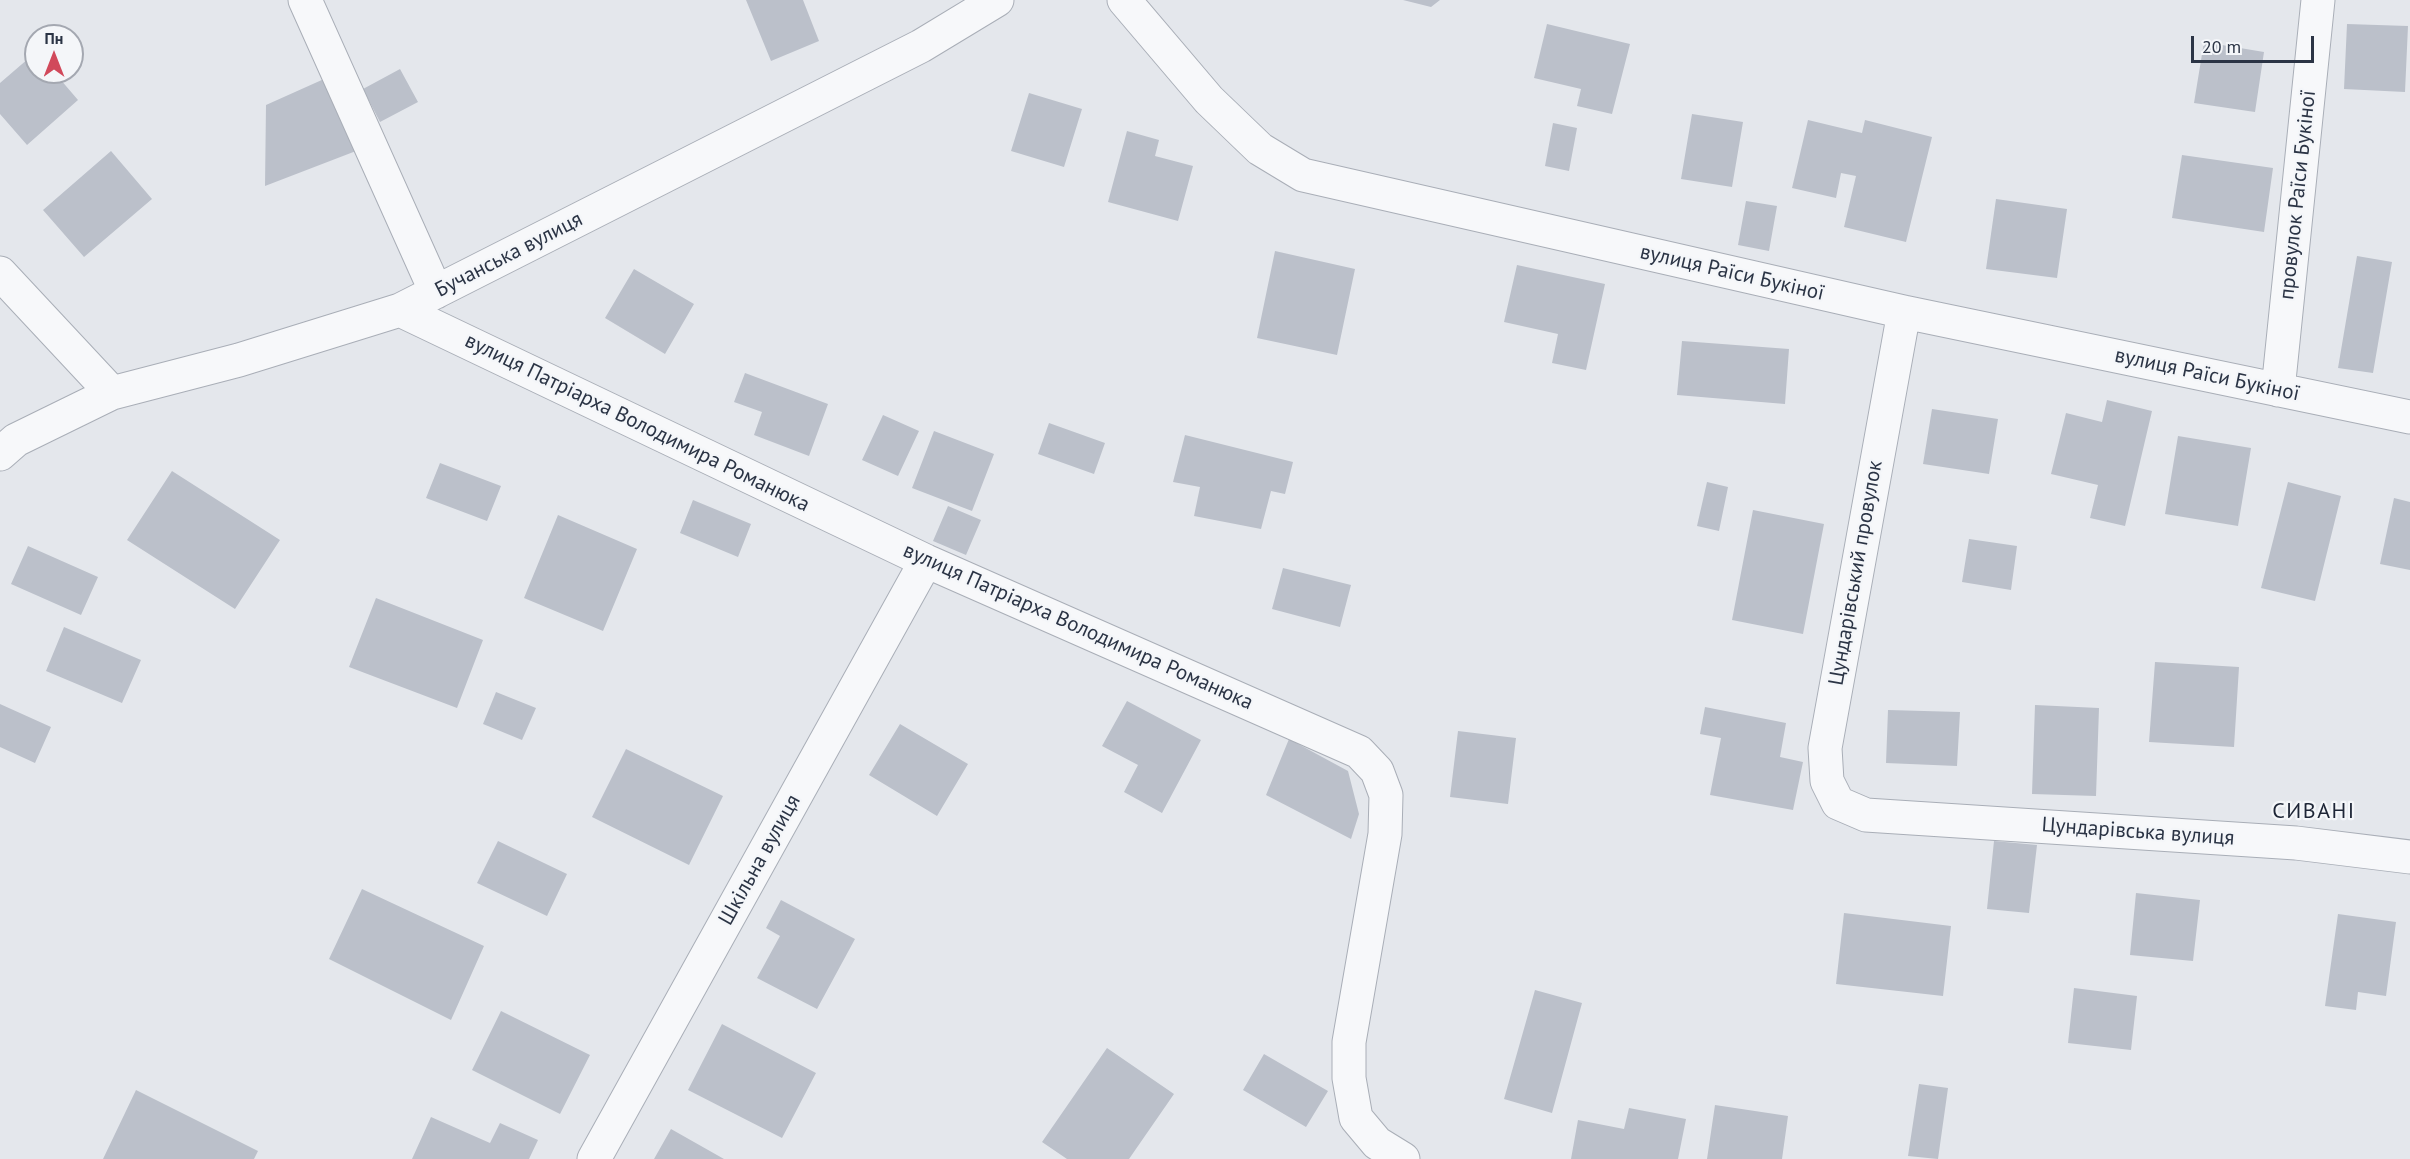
<!DOCTYPE html>
<html>
<head>
<meta charset="utf-8">
<style>
  body { margin:0 }
  #map { position:relative; width:2410px; height:1159px; overflow:hidden; background:#e4e7ec; font-family:"PT Sans",sans-serif }
  canvas { display:block }
  .north { position:absolute; left:24px; top:24px; width:60px; height:60px; box-sizing:border-box; background:#f4f6f9; border:2px solid #a4a8b1; border-radius:50%; rotate:0deg; font-size:16px; font-weight:700; line-height:24px; text-align:center; color:#2b3445 }
  .north::after { content:''; display:block; margin:auto; width:21px; height:27px; background:#d1495b; clip-path:polygon(50% 0,100% 100%,50% 72%,0 100%) }
  .scale { position:absolute; left:2191px; top:36px; width:123px; height:27px; box-sizing:border-box; border:3px solid #2b3445; border-top:0; padding-left:8px; font-size:18px; line-height:21px; white-space:nowrap; color:#2b3445; -webkit-text-stroke:4px #f4f6f9; paint-order:stroke }
</style>
</head>
<body>
<div id="map">
<canvas width="2410" height="1159"></canvas>
<div class="north">Пн</div>
<div class="scale">20 m</div>
</div>
<script>
const g = document.querySelector('canvas').getContext('2d');
g.lineJoin = 'round';
function fillPath(path, color) { g.fillStyle = color; g.fill(path, 'evenodd'); }
function strokePath(path, color, width, dash) { g.strokeStyle = color; g.lineWidth = width; g.lineCap = dash ? 'butt' : 'round'; g.setLineDash(dash || []); g.stroke(path); }
function drawText(font, color, halo, rows, align = 'center') {
  g.font = font + ' "PT Sans",sans-serif'; g.lineWidth = 4.5; g.setLineDash([]); g.textBaseline = 'middle'; g.strokeStyle = halo; g.fillStyle = color; for (const [text, x, y, turn = 0] of rows) {
    g.save(); g.translate(x, y); g.rotate((+turn || 0) * Math.PI / 180); g.textAlign = isNaN(turn) ? turn : align; if (halo) g.strokeText(text, 0, 0); g.fillText(text, 0, 0); g.restore();
  }
}
fillPath(new Path2D(`
  M 746,0 L 803,0 L 819,41 L 771,61 Z
  M 1403,0 L 1440,0 L 1431,7 Z
  M 1547,24 L 1630,44 L 1612,114 L 1577,106 L 1581,89 L 1534,78 Z
  M 2347,24 L 2408,26 L 2405,92 L 2344,89 Z
  M 2204,42 L 2264,52 L 2255,112 L 2194,103 Z
  M 36,52 L 36,72 L 54,72 L 78,100 L 27,145 L 0,114 L 0,83 Z
  M 400,69 L 418,102 L 380,122 L 363,89 Z
  M 324,79 L 356,151 L 265,186 L 266,105 Z
  M 1029,93 L 1082,109 L 1064,167 L 1011,151 Z
  M 1692,114 L 1743,122 L 1732,187 L 1681,179 Z
  M 1808,120 L 1862,133 L 1865,120 L 1932,137 L 1906,242 L 1844,227 L 1856,176 L 1841,173 L 1836,198 L 1792,188 Z
  M 1553,123 L 1577,128 L 1569,171 L 1545,166 Z
  M 1127,131 L 1159,140 L 1155,156 L 1193,166 L 1178,221 L 1108,202 Z
  M 111,151 L 152,199 L 84,257 L 43,210 Z
  M 2182,155 L 2273,168 L 2264,232 L 2172,218 Z
  M 1996,199 L 2067,209 L 2057,278 L 1986,269 Z
  M 1746,201 L 1777,206 L 1769,251 L 1738,245 Z
  M 1275,251 L 1355,269 L 1337,355 L 1257,338 Z
  M 2357,256 L 2392,262 L 2373,373 L 2338,368 Z
  M 1517,265 L 1605,284 L 1586,370 L 1552,363 L 1558,334 L 1504,322 Z
  M 634,269 L 694,304 L 665,354 L 605,318 Z
  M 1682,341 L 1789,349 L 1785,404 L 1677,395 Z
  M 745,373 L 828,404 L 809,456 L 754,435 L 762,412 L 734,402 Z
  M 2107,400 L 2152,411 L 2125,526 L 2090,518 L 2098,485 L 2051,474 L 2066,413 L 2102,422 Z
  M 1932,409 L 1998,419 L 1989,474 L 1923,464 Z
  M 883,415 L 919,431 L 898,476 L 862,460 Z
  M 1049,423 L 1105,443 L 1094,474 L 1038,454 Z
  M 934,431 L 994,454 L 972,511 L 912,488 Z
  M 1185,435 L 1293,462 L 1285,494 L 1271,491 L 1261,529 L 1194,516 L 1200,487 L 1173,482 Z
  M 2178,436 L 2251,448 L 2238,526 L 2165,514 Z
  M 440,463 L 501,486 L 487,521 L 426,498 Z
  M 172,471 L 280,540 L 235,609 L 127,540 Z
  M 1707,482 L 1728,487 L 1719,531 L 1697,526 Z
  M 2288,482 L 2341,496 L 2315,601 L 2261,588 Z
  M 2394,498 L 2410,502 L 2410,570 L 2380,564 Z
  M 693,500 L 751,524 L 738,557 L 680,533 Z
  M 948,506 L 981,520 L 966,555 L 933,541 Z
  M 1753,510 L 1824,524 L 1803,634 L 1732,620 Z
  M 558,515 L 637,549 L 603,631 L 524,598 Z
  M 1969,539 L 2017,546 L 2011,590 L 1962,582 Z
  M 28,546 L 98,577 L 81,615 L 11,584 Z
  M 1283,568 L 1351,585 L 1340,627 L 1272,609 Z
  M 376,598 L 483,640 L 457,708 L 349,667 Z
  M 64,627 L 141,660 L 122,703 L 46,671 Z
  M 2155,662 L 2239,667 L 2234,747 L 2149,742 Z
  M 496,692 L 536,708 L 522,740 L 483,724 Z
  M 1127,701 L 1201,740 L 1162,813 L 1124,792 L 1138,765 L 1102,746 Z
  M 0,704 L 51,727 L 35,763 L 0,747 Z
  M 2035,705 L 2099,708 L 2096,796 L 2032,794 Z
  M 1705,707 L 1786,723 L 1780,757 L 1803,762 L 1793,810 L 1710,795 L 1721,738 L 1700,734 Z
  M 1888,710 L 1960,712 L 1957,766 L 1886,763 Z
  M 900,724 L 968,764 L 937,816 L 869,775 Z
  M 1458,731 L 1516,738 L 1508,804 L 1450,797 Z
  M 1289,739 L 1348,771 L 1359,814 L 1351,839 L 1266,795 Z
  M 626,749 L 723,796 L 689,865 L 592,817 Z
  M 498,841 L 567,874 L 547,916 L 477,883 Z
  M 1994,841 L 2037,845 L 2029,913 L 1987,909 Z
  M 362,889 L 484,946 L 451,1020 L 329,959 Z
  M 2136,893 L 2200,900 L 2193,961 L 2130,955 Z
  M 781,900 L 855,939 L 817,1009 L 757,978 L 780,936 L 766,928 Z
  M 1844,913 L 1951,926 L 1943,996 L 1836,984 Z
  M 2338,914 L 2396,922 L 2386,996 L 2358,992 L 2356,1010 L 2325,1006 Z
  M 2074,988 L 2137,996 L 2131,1050 L 2068,1043 Z
  M 1535,990 L 1582,1003 L 1552,1113 L 1504,1099 Z
  M 501,1011 L 590,1055 L 560,1114 L 472,1070 Z
  M 722,1024 L 816,1073 L 782,1138 L 688,1090 Z
  M 1107,1048 L 1174,1094 L 1129,1159 L 1067,1159 L 1042,1142 Z
  M 1264,1054 L 1328,1091 L 1306,1127 L 1243,1090 Z
  M 1919,1084 L 1948,1088 L 1938,1159 L 1908,1156 Z
  M 136,1090 L 258,1151 L 254,1159 L 103,1159 Z
  M 1715,1105 L 1788,1116 L 1782,1159 L 1707,1159 Z
  M 1629,1108 L 1686,1119 L 1678,1159 L 1571,1159 L 1578,1120 L 1624,1129 Z
  M 431,1117 L 490,1143 L 500,1123 L 538,1140 L 529,1159 L 412,1159 Z
  M 671,1129 L 724,1159 L 654,1159 Z`), '#bbc0ca');
const minor = new Path2D(`
  M 305,0 L 436,292
  M 1124,0 L 1209,100 L 1260,149 L 1303,175 L 1904,312 L 2410,417
  M 0,273 L 112,393
  M 400,310 L 926,561 L 1359,752 L 1377,771 L 1386,795 L 1385,834 L 1349,1042 L 1349,1078 L 1356,1118 L 1377,1143 L 1403,1159
  M 1904,312 L 1825,748 L 1827,781 L 1838,803 L 1866,815 L 2296,843 L 2410,857
  M 2278,390 L 2318,0
  M 0,454 L 16,440 L 112,393 L 239,360 L 400,310 L 921,46 L 997,0
  M 594,1159 L 926,561`);
strokePath(minor, '#a9aeb7', 35);
strokePath(minor, '#f7f8fa', 33);
drawText('21px', '#2b3445', '#f4f6f9', [
  ["провулок Раїси Букіної",2298,195,-84],
  ["Бучанська вулиця",509,255,-27],
  ["вулиця Раїси Букіної",1732,273,13],
  ["вулиця Раїси Букіної",2207,375,12],
  ["вулиця Патріарха Володимира Романюка",637,423,26],
  ["Цундарівський провулок",1856,573,-80],
  ["вулиця Патріарха Володимира Романюка",1078,627,24],
  ["Цундарівська вулиця",2138,832,4],
  ["Шкільна вулиця",760,860,-61]
]);
g.letterSpacing = '1.5px';
drawText('22px', '#1d2536', '#f4f6f9', [
  ["СИВАНІ",2314,812]
]);
g.letterSpacing = '0px';
</script>
</body>
</html>
